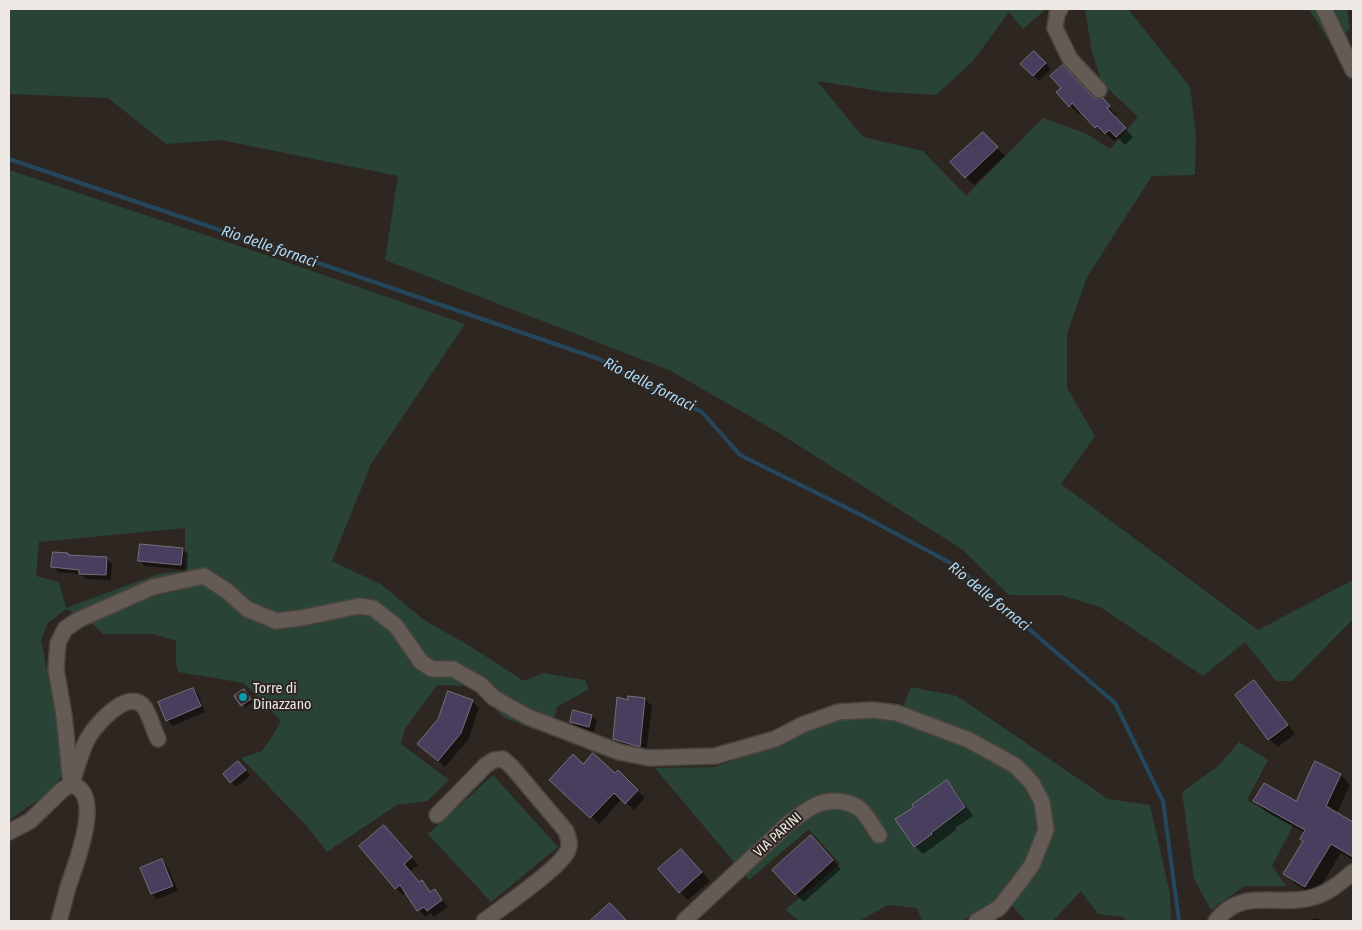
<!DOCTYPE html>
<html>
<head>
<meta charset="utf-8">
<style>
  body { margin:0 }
  #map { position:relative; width:1362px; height:930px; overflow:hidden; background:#2e2721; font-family:"Fira Sans Condensed",sans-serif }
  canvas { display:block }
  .frame { position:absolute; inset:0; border:10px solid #ede8e4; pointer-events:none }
</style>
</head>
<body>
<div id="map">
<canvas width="1362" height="930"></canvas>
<div class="frame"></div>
</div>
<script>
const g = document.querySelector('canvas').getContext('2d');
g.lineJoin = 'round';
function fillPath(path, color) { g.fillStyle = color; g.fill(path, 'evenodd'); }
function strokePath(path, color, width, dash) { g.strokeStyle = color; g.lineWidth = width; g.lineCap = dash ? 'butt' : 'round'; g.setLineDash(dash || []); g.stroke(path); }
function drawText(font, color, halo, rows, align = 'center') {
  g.font = font + ' "Fira Sans Condensed",sans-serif'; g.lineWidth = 4; g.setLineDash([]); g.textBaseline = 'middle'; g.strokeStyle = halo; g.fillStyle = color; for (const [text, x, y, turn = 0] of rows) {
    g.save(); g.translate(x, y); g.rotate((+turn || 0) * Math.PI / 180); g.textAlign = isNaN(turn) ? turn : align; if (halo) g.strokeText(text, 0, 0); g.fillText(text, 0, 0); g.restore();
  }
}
fillPath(new Path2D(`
  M 9,9 L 1046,9 L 1023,29 L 1009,12 L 973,61 L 936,95 L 885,92 L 817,81 L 863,137 L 923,151 L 966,196 L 1043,118 L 1087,134 L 1110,149 L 1138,117 L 1102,83 L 1092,52 L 1085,9 L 1128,9 L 1190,87 L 1196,135 L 1195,175 L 1152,176 L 1087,277 L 1067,334 L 1067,388 L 1095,436 L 1061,484 L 1258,630 L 1353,580 L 1353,619 L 1292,681 L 1276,681 L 1245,642 L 1203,676 L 1100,607 L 1060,595 L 1009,595 L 963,550 L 779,433 L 669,370 L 385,260 L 398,176 L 221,140 L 166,144 L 108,98 L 9,94 Z
  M 1309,9 L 1347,9 L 1350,27 L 1335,51 Z
  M 9,170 L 266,255 L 465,324 L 371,464 L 332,561 L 382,585 L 424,620 L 468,645 L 524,681 L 543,673 L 585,680 L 589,689 L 557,707 L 550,735 L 505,718 L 469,686 L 437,685 L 405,729 L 401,744 L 449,780 L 427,801 L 397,805 L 327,852 L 306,825 L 241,758 L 262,751 L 273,735 L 281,721 L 244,683 L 178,672 C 174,659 177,654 176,641 L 153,634 L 103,634 L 89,621 L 66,609 L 48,623 L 41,640 L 66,769 L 50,792 L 9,820 ZM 185,528 L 185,571 L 158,574 L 66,608 L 59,582 L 36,576 L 39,542 Z
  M 911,687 L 957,696 L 1108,799 L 1150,805 L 1170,894 L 1171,921 L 1126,921 L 1124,917 L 1098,914 L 1081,891 L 1053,921 L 1026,921 L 1003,896 L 962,921 L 922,921 L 917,908 L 888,905 L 859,921 L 800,921 L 785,910 L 840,864 L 809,829 L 749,880 L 655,768 L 715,767 L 775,746 L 840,718 L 873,717 L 901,722 L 904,704 Z
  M 1239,742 L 1268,760 L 1247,800 L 1293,826 L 1272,866 L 1286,886 L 1245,886 L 1211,910 L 1194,879 L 1182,792 L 1218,766 Z
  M 493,775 L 558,847 L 491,902 L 428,834 Z`), '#294337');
fillPath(new Path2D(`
  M 1034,52 L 1051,69 L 1039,81 L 1022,64 Z
  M 1058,92 L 1093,98 L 1096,100 L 1102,100 L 1117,115 L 1115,117 L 1133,137 L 1125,145 L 1118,138 L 1114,141 L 1106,134 L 1104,135 L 1081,111 L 1078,114 Z
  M 991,142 L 1005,156 L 974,185 L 966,177 Z
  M 183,549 L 188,554 L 187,570 L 145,566 L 140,561 Z
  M 69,556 L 107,558 L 112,564 L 111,580 L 86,579 L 81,574 L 58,572 L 53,566 Z
  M 1254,682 L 1262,690 L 1295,734 L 1278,747 L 1269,739 Z
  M 193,689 L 198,694 L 205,712 L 173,726 L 167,720 Z
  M 246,693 L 253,702 L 245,707 L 236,696 Z
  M 645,699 L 652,706 L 646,753 L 621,746 L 614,739 L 629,701 Z
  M 472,701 L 479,708 L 468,740 L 445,767 L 419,744 Z
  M 592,716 L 597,721 L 594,732 L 576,727 L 571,722 Z
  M 1316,763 L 1341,775 L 1350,785 L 1337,813 L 1353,823 L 1353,860 L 1341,853 L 1315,896 L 1294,883 L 1285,873 L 1304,841 L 1305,833 L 1265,811 L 1255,801 L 1296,803 Z
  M 583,766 L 615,775 L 618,772 L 645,798 L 634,810 L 622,799 L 599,824 L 559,787 Z
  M 244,768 L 250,776 L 236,787 L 231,782 Z
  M 947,781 L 955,790 L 973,816 L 955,828 L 956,830 L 923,854 L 915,846 L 915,807 Z
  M 391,833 L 418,865 L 410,871 L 420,883 L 422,882 L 431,893 L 435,891 L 448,907 L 434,917 L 430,913 L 425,917 L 406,892 L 403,895 L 396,888 L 361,847 Z
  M 819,845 L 841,869 L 804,902 L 796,894 Z
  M 681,850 L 710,881 L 688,900 L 680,892 Z
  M 162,860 L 167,866 L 178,891 L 157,899 L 152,894 Z
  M 1318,918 L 1321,921 L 1303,921 Z`), '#0007');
strokePath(new Path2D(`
  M 9,159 L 336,269 L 599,359 L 645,385 L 702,412 L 740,455 L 863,516 L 956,566 L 1115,703 L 1163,801 L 1179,921`), '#25475e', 4);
const building = new Path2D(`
  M 1034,51 L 1046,63 L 1033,76 L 1020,64 Z
  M 1063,65 L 1092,96 L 1097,99 L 1103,98 L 1110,106 L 1107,108 L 1126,128 L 1116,137 L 1109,130 L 1105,134 L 1097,126 L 1095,128 L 1072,103 L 1069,107 L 1056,92 L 1061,88 L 1050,76 Z
  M 983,132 L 998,147 L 965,178 L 950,162 Z
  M 140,544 L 183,548 L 181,565 L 138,561 Z
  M 53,552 L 68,553 L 68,555 L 107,557 L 106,575 L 79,574 L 79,570 L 51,567 Z
  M 1254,680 L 1288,725 L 1268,740 L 1235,695 Z
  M 193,688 L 201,706 L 166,721 L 158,702 Z
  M 244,689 L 251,699 L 241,706 L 234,696 Z
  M 448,691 L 473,700 L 461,733 L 438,761 L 417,744 L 438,719 Z
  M 628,696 L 645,698 L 640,747 L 613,739 L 617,697 L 628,700 Z
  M 573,710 L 592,715 L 589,727 L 570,722 Z
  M 593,753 L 615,773 L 618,770 L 638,790 L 625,804 L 614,793 L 590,818 L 549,780 L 573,754 L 583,764 Z
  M 238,761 L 246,770 L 230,783 L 223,774 Z
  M 1315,761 L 1341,774 L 1326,806 L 1353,822 L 1353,857 L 1331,844 L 1305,887 L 1283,874 L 1303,841 L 1300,839 L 1305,830 L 1253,801 L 1264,783 L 1296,801 Z
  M 947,780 L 965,807 L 931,833 L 932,834 L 914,847 L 895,819 L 914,807 L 912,805 Z
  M 384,825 L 412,857 L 404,864 L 419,882 L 422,880 L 430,892 L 435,889 L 442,900 L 427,911 L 424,907 L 417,911 L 400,885 L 395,889 L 359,846 Z
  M 811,835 L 833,860 L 795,895 L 772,870 Z
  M 681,849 L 702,872 L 679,893 L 658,869 Z
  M 162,859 L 173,886 L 151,894 L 140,868 Z
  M 610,903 L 627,921 L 590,921 Z`);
fillPath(building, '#483e5e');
strokePath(building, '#74717b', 1);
const street = new Path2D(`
  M 1060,9 L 1057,14 L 1055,28 L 1070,59 L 1099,90
  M 1324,9 L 1353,70
  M 437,815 L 486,765 L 494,760 L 503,759 L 512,767 L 566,831 C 568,837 571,843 568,850 C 562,867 501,908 484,921
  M 9,832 L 30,821 L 63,789 L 71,785 C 76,771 80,755 86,742 C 92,728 128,686 144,707 C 150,715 153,729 158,739
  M 59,921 C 62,910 65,899 68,887 C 74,868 106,791 71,785 L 64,715 L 56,669 L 58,643 L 65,629 L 78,620 L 153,587 L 204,576 L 227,591 L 247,609 L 276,621 L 301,618 L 359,606 L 373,608 L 396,626 L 421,662 L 432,669 L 453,669 L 481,685 L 494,698 L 528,717 L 619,752 L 649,758 L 715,756 L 775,739 L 802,725 L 838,712 L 873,710 L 897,713 L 969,740 L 1016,766 L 1032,783 L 1042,802 L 1046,830 L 1032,865 L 1018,884 L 999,908 L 977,921
  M 684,921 L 788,824 C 805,811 821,797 843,802 C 849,803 857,806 861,810 C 868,817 873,827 879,835
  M 1216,921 C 1243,886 1278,908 1314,897 C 1330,892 1341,882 1353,872`);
strokePath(street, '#4a443e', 18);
strokePath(street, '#635b54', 15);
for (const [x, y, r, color] of [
  [243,697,5,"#0f9aa8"]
]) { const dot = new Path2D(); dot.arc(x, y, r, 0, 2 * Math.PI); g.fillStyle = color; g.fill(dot); strokePath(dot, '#2e2721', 2); }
drawText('14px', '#ede8e4', '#2e2721', [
  ["Torre di",253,689],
  ["Dinazzano",253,705]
], 'left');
drawText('14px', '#ede8e4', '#2e2721', [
  ["VIA PARINI",778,835,-42]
]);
drawText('italic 15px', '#abdbfc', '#2e2721', [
  ["Rio delle fornaci",269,247,19],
  ["Rio delle fornaci",649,385,27],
  ["Rio delle fornaci",989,597,39]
]);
</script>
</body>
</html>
